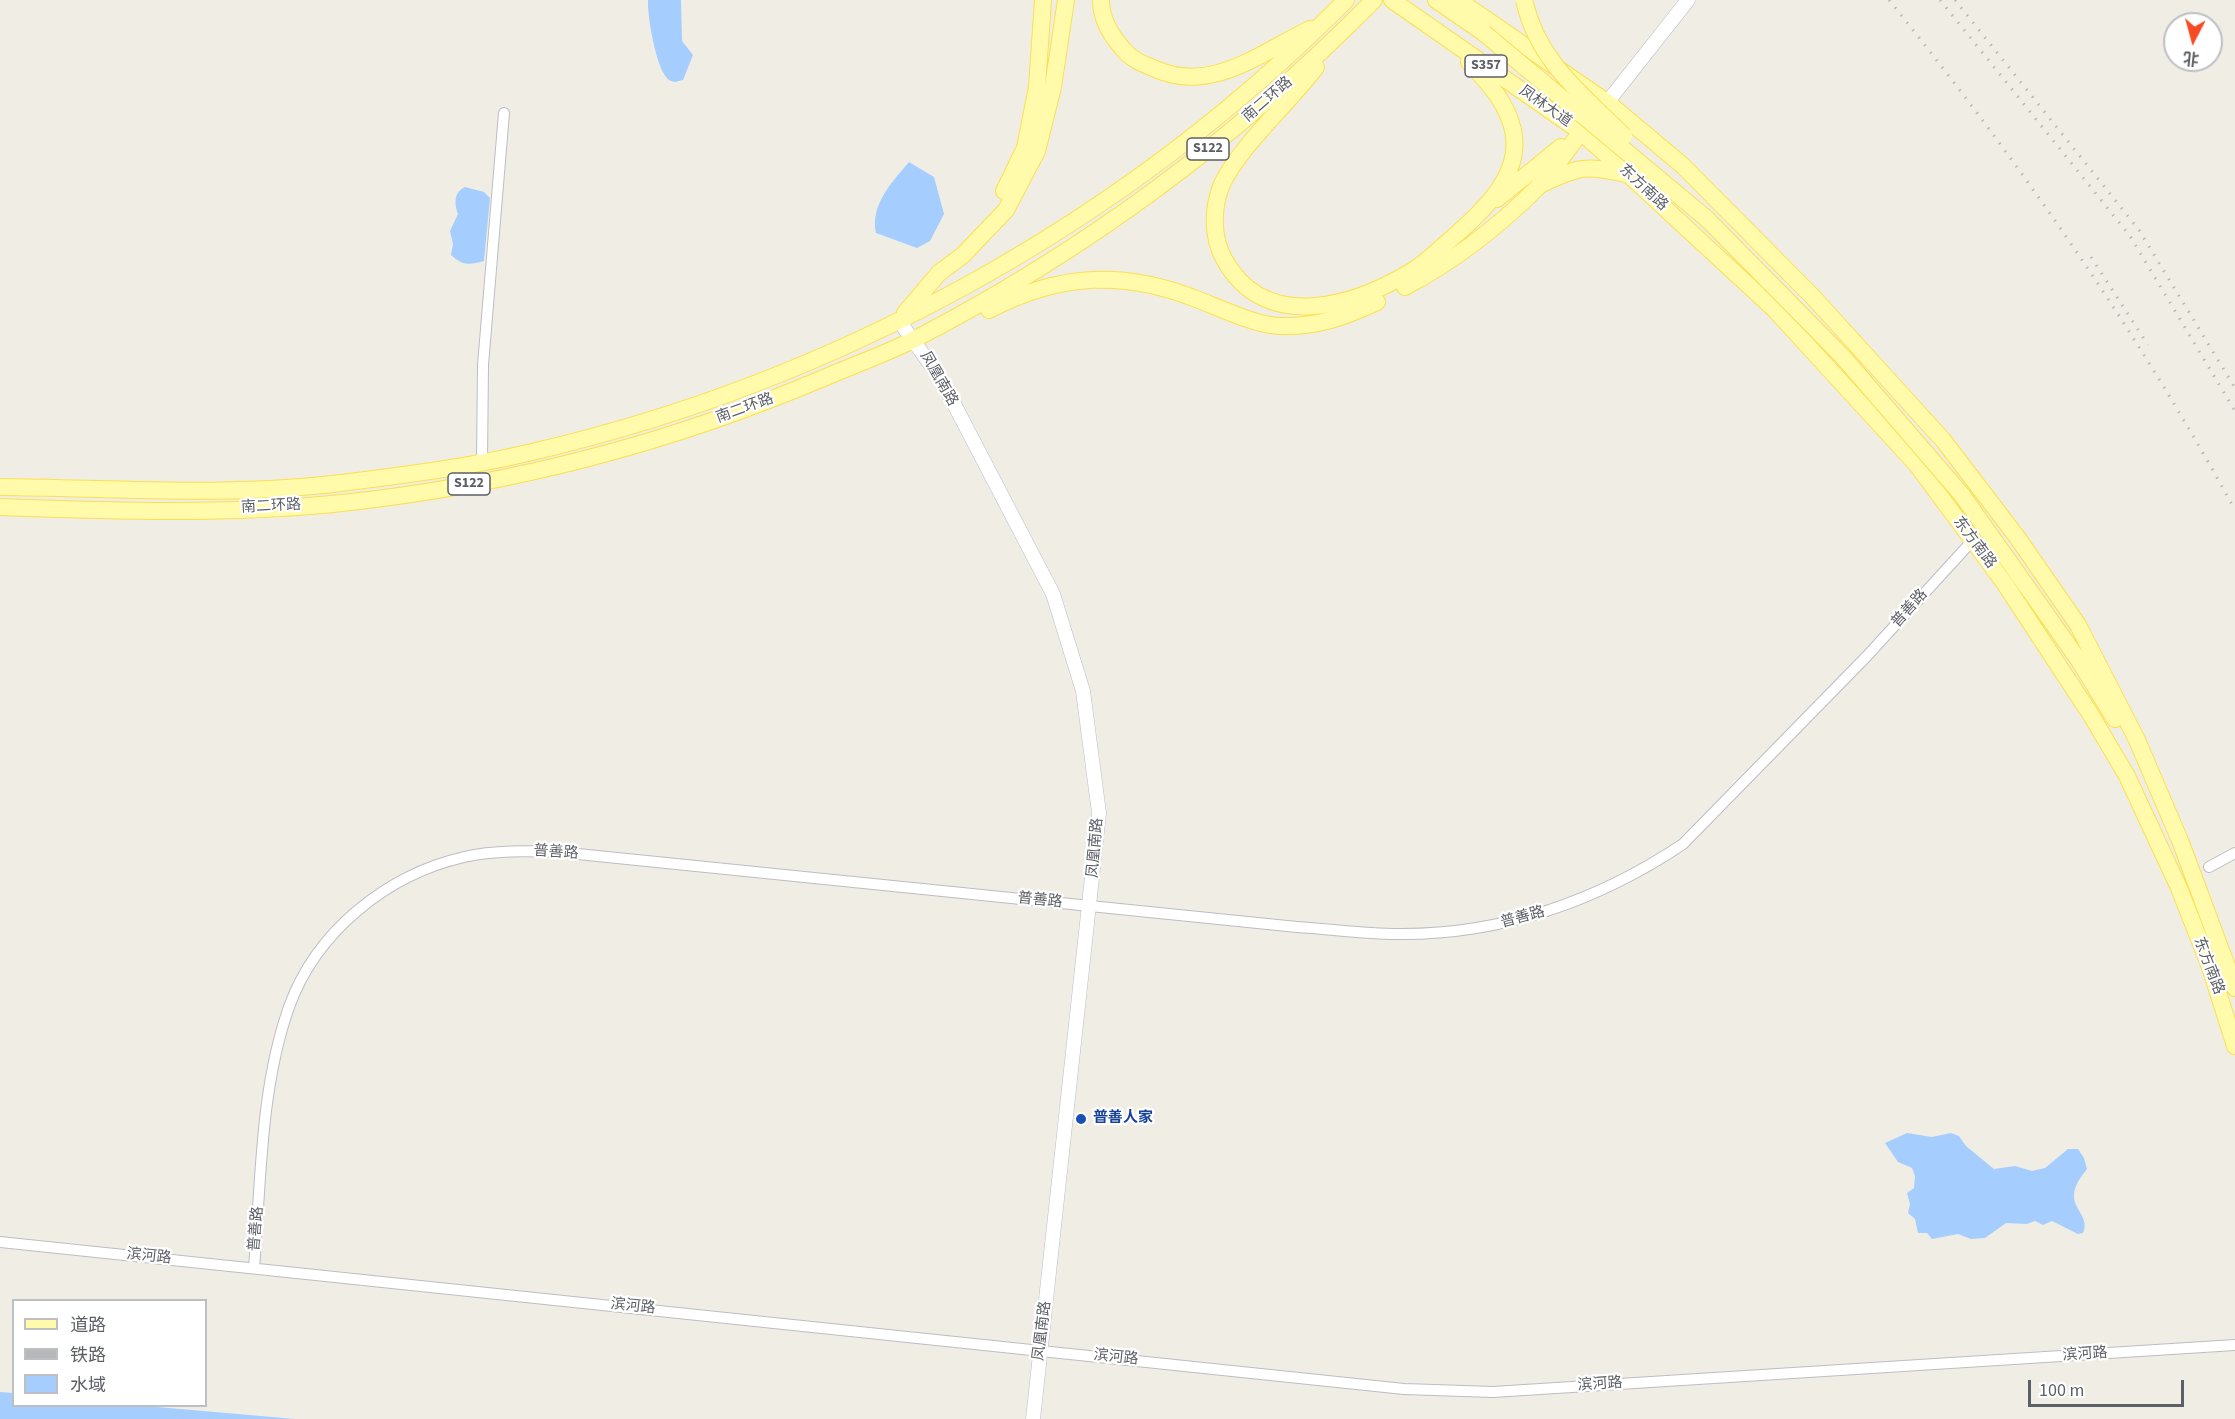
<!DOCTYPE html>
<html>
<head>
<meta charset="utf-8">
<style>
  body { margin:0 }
  #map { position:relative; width:2235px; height:1419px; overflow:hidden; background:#f0eee4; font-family:"Source Sans 3","Noto Sans SC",sans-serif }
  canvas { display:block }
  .legend { position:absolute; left:12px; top:1299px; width:195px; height:108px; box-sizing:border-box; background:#fff; border:2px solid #bebfc2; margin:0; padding:8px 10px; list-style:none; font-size:18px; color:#5c5f66 }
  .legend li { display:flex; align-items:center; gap:12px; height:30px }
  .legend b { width:30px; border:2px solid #bebfc2 }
  .north { position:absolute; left:2163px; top:12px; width:60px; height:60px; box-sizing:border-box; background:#fff; border:2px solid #bebfc2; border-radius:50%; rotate:186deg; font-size:16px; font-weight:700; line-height:24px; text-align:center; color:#5c5f66 }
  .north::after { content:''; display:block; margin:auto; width:21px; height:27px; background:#f64b24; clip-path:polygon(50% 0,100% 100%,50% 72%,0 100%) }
  .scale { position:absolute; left:2028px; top:1380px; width:156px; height:27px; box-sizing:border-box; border:3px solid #5c5f66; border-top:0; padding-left:8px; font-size:18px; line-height:21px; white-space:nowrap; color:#5c5f66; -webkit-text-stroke:4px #fff; paint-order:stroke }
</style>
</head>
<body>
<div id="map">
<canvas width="2235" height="1419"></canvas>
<ul class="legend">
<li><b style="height:8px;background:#fffbaa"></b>道路</li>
<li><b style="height:8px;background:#b7b8b9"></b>铁路</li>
<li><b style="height:16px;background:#a5ceff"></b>水域</li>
</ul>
<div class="north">北</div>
<div class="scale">100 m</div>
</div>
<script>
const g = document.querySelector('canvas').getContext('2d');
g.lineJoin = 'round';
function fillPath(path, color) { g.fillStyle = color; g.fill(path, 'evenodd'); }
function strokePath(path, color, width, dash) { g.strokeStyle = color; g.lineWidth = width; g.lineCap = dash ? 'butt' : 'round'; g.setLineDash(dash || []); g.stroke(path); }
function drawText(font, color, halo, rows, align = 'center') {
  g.font = font + ' "Source Sans 3","Noto Sans SC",sans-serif'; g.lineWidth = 4.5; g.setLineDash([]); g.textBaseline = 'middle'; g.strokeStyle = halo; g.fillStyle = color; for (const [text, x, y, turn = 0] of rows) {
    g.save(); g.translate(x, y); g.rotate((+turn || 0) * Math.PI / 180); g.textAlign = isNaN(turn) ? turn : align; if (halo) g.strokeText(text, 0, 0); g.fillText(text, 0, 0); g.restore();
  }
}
fillPath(new Path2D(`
  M 648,0 L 681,0 L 682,41 L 693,55 L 683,80 L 675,82 C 672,81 669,81 667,78 C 656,67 647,15 648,0 Z
  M 909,162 L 934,177 L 944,214 L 930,241 L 917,248 L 876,233 C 870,205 892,182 909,162 Z
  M 465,187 L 484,192 L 490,198 L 484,261 C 469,265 463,266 451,255 L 453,244 L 450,231 L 458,214 C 454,203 454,192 465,187 Z
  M 1907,1133 L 1932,1137 L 1951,1133 L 1959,1136 L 1966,1146 L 1994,1169 L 2015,1166 L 2032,1171 L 2045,1168 L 2068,1149 L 2078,1149 L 2084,1158 L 2087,1169 C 2081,1177 2074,1185 2074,1196 C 2074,1210 2090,1218 2083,1233 L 2078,1234 L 2052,1221 L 2043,1225 L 2035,1221 L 2027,1224 L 2006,1223 L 1985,1238 L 1971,1239 L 1958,1234 L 1932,1239 L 1927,1233 L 1918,1233 L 1915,1219 L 1908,1213 L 1910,1204 L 1907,1193 L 1914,1188 L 1915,1176 L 1912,1168 L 1898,1162 L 1885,1143 Z
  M 0,1392 L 13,1393 L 14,1406 L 146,1406 L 295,1419 L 0,1419 Z`), '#a5ceff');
const minor = new Path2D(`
  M 482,461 L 483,365 L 504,113
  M 2209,867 L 2235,853
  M 0,1242 L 1404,1389 L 1493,1392 L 2235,1345
  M 254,1268 C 261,1182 260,1089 289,1007 C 316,932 386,875 464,857 C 495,850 527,851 558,852 L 1297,927 C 1330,929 1364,934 1398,934 C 1501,935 1598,901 1683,844 L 1867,656 L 1973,540`);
const tertiary = new Path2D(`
  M 1602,109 L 1688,0
  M 899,321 L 941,379 L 1053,594 L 1083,691 L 1099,813 L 1033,1419`);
const primary = new Path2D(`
  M 1101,0 C 1101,19 1110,34 1123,49 C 1131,59 1141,63 1153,68 C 1210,95 1260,53 1310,29
  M 1392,0 L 1581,132 L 1629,175 L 1775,310 L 1917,465 L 2005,584 L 2091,715 L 2127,776 L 2179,888 L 2210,967 L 2235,1046
  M 1436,0 L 1484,33
  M 1458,0 L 1608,103 L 1682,165 L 1813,297 L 1943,440 L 2017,537 L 2078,625 L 2137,740 L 2181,843 L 2235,988
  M 1316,67 C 1289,103 1240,146 1222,184 C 1212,208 1212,237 1224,259 C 1265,334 1354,306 1412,271 C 1426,263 1438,250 1451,239 C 1481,213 1523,176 1513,130 C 1506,101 1489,84 1469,62
  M 1542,184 C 1580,166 1585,165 1626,174
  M 1004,191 L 1025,148 L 1037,87 L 1043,0
  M 1497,199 L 1561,147
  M 1405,287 C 1454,261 1499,226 1538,187 C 1554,170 1567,150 1581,132
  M 989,310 C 1060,273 1125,270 1199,300 C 1222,309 1258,326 1281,326 C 1318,327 1344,317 1377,302
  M 905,313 L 939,273 L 963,255 L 1006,210 L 1037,151 L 1053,87 L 1066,0
  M 0,487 C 113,488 229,497 341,483 C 405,475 470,467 532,452 C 838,381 1125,223 1346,0
  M 1962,495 L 2078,659 L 2115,719
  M 0,507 C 113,511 230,515 342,503 C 510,485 671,443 826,377 C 856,364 888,353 917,338 C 1086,250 1240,136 1374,0`);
strokePath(minor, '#bcbdc4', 12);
strokePath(tertiary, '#bcbdc4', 15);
strokePath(primary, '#fcdf51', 18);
strokePath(minor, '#fff', 10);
strokePath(tertiary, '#fff', 14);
strokePath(primary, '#fffbaa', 16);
strokePath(new Path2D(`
  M 1889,0 C 2018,160 2136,329 2235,510
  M 1940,0 L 2130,236 L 2235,411
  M 1955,0 L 2139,230 L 2235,388
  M 2091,257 L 2148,345`), '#b7b8b9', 3, [1.5, 8]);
const primaryBridge = new Path2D(`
  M 1524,0 C 1538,62 1581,93 1624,136
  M 1484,33 L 1707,219 L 1843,357 L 1962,495`);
strokePath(primaryBridge, '#fcdf51', 18, []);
strokePath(primaryBridge, '#fffbaa', 16);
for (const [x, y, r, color] of [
  [1081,1119,6,"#1a4fb4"]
]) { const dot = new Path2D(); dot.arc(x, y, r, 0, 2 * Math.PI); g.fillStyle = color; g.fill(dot); strokePath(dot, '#fff', 2); }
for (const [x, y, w] of [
  [1486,66,42],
  [1208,149,42],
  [469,484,42]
]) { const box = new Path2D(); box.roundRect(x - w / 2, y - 11, w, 22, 4.5); g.fillStyle = '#fff'; g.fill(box); strokePath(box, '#5c5f66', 1.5); }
drawText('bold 14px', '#5c5f66', null, [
  ["S357",1486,66],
  ["S122",1208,149],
  ["S122",469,484]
]);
drawText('15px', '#5c5f66', '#fff', [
  ["南二环路",1268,100,-41],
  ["凤林大道",1545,107,35],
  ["东方南路",1643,188,43],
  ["凤凰南路",938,379,60],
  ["南二环路",745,409,-20],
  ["南二环路",271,507,-3],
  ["东方南路",1974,543,53],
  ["普善路",1910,609,-48],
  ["凤凰南路",1096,848,-85],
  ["普善路",556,853,4],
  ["普善路",1040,901,6],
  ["普善路",1523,918,-15],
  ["东方南路",2208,966,69],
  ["普善路",257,1229,-85],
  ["滨河路",149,1257,6],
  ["滨河路",633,1307,6],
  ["凤凰南路",1043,1331,-83],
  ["滨河路",2085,1355,-4],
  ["滨河路",1116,1358,6],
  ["滨河路",1600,1385,-4]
]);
drawText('bold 15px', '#164399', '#fff', [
  ["普善人家",1093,1119]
], 'left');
</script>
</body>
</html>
